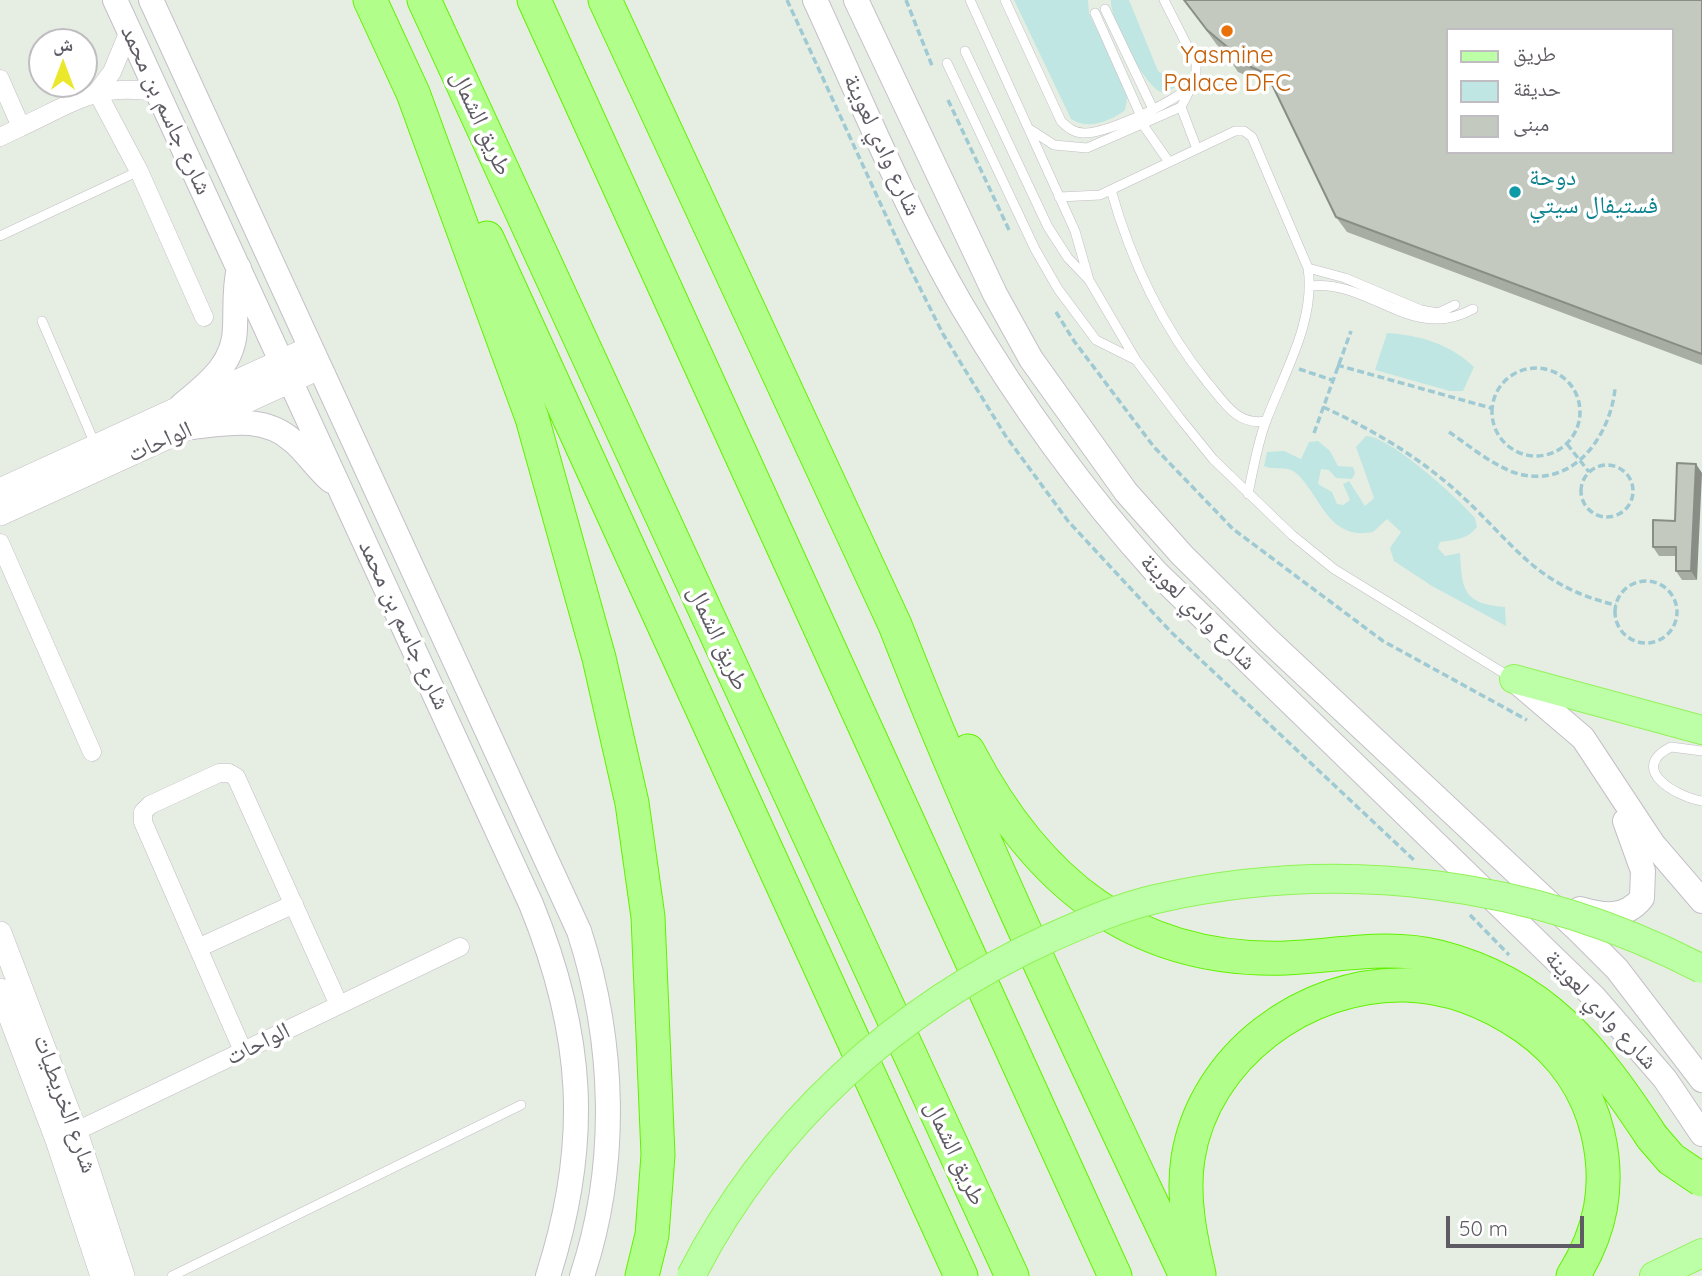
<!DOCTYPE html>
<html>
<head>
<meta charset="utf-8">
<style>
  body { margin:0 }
  #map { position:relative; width:1702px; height:1276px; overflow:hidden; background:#e6eee3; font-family:Quicksand,"Noto Naskh Arabic",sans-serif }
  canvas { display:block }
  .legend { position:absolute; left:1446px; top:28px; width:228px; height:126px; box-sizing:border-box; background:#fff; border:2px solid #bfbdc1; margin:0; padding:9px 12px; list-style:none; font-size:21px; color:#5f5b64 }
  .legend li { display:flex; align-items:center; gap:14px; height:35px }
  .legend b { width:35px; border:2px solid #bfbdc1 }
  .north { position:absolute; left:28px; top:28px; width:70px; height:70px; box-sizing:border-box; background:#fff; border:2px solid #bfbdc1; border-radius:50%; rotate:0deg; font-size:19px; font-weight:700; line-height:28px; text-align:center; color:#5f5b64 }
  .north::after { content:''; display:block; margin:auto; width:24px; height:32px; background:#ebe82c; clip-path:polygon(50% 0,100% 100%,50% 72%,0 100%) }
  .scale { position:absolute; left:1446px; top:1216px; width:138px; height:32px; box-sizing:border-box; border:4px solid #5f5b64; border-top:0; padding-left:9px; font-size:21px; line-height:24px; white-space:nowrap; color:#5f5b64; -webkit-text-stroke:5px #fff; paint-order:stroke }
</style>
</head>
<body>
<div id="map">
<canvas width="1702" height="1276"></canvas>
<ul class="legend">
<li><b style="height:9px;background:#bdffa7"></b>طريق</li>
<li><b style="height:19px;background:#bfe6e2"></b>حديقة</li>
<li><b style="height:19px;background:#c3c9bf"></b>مبنى</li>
</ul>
<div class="north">ش</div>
<div class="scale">50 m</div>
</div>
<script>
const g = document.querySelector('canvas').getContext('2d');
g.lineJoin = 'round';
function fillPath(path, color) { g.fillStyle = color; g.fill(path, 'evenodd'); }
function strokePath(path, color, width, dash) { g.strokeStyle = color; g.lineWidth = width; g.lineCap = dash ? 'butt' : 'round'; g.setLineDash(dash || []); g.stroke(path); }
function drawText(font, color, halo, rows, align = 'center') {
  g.font = font + ' Quicksand,"Noto Naskh Arabic",sans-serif'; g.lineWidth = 7; g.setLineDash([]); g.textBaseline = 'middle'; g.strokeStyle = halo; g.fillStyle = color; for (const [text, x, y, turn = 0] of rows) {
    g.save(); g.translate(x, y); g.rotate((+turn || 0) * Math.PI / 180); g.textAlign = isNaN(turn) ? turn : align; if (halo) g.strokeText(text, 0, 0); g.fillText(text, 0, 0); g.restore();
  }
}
fillPath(new Path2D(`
  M 1014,0 L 1088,0 L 1089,13 L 1128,95 L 1125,110 C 1110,122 1087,130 1071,119 Z
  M 1111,0 L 1129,0 L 1158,71 L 1166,76 L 1177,72 L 1183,83 L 1164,93 C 1146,91 1109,18 1111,0 Z
  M 1387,333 C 1420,335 1450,344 1474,367 L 1463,391 L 1450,391 L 1375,370 Z
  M 1366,436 C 1390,436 1459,499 1475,518 L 1477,527 C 1468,539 1455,540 1440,542 L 1438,548 L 1445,556 L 1460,553 C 1462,590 1463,604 1505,607 L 1506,626 L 1432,586 L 1394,561 L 1390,548 L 1401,532 L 1387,519 L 1373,532 C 1327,541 1321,495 1296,473 C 1286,465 1274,471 1264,466 L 1267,452 L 1284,451 L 1301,459 L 1309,442 L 1318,441 L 1330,451 L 1338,466 L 1353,467 L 1355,473 L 1352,479 L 1336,478 L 1329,470 L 1321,469 L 1318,484 L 1332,492 L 1337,504 L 1343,505 L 1350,500 L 1343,484 L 1349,481 L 1365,506 L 1374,498 L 1356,447 Z`), '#bfe6e2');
const service = new Path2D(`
  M 970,0 L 1075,231 L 1089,280 L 1136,360 L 1179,417 L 1213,459 L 1292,535 L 1334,569 L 1510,677
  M 1005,0 L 1061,121 C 1068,128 1074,133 1084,133 C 1107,134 1185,98 1196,80 L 1196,63 L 1164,0
  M 1105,9 L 1153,109
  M 1095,13 L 1140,114
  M 965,51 L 1048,227 L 1068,258 L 1089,280
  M 947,63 L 1035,249 L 1058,289 L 1096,340 L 1136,360
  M 1181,107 L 1197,149
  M 1141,122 L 1169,162
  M 1031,130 L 1054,145 L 1087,148 L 1181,107 L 1192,86
  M 1111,190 C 1131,261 1161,325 1207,382 C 1224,402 1237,426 1266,421
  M 1059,197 L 1100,195 L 1235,131 L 1244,131 L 1252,137 L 1308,268 C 1316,320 1284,373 1266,421 C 1257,445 1253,470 1248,494
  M 0,236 L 139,171
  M 1308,268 L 1345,278 L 1421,310 L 1438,313 L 1455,305
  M 1310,286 C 1371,279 1411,343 1473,309
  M 42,321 L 95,444
  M 1702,751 L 1671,747 C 1627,769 1677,797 1702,801
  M 172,1276 L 521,1105`);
const minor = new Path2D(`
  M 0,79 L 21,127 L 0,137
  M 97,92 L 139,171 L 204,317
  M 97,92 L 112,72 L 129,31
  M 21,127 C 73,103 100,81 159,93
  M 0,543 L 92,752
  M 198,948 L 294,904
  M 243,1051 L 143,822 L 143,812 L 150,805 L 219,773 L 229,773 L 236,777 L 339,1005
  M 66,1136 L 460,947`);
const tertiary = new Path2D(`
  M 0,490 L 310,348
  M 0,514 L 319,368
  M 0,933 L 76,1132 L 123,1276
  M 0,990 L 57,1140 L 102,1276`);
const secondary = new Path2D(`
  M 115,0 L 531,904 C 584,1034 591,1142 548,1276
  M 151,0 L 579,931 C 615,1042 619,1165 582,1276
  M 815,0 C 862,102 905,208 962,306 C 1018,401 1081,489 1155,571 L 1594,997 L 1665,1079 L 1702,1134
  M 856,0 L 995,294 L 1031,359 L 1126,492 L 1182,555 L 1267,639 L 1579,931 L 1617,969 L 1702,1080
  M 182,405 C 207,384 235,364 235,327 C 236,306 234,289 239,268
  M 193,427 C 228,423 264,415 293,441 C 307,453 317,469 331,481
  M 1515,680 L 1583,738 L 1653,844 L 1702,901
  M 1580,909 C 1604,916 1625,919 1642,898 L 1643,871 L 1625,821`);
const primary = new Path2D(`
  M 1514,679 L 1702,730
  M 1654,1276 L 1702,1253`);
const motorway = new Path2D(`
  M 370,0 L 413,93 L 532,418 L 599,658 L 632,803 L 648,917 L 658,1155 L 652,1235 L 642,1276
  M 424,0 L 1012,1276
  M 534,0 L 1115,1276
  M 605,0 L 895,625 C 981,846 1085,1061 1186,1276
  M 487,238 L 961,1276
  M 968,751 C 1036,881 1133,963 1286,958 C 1337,956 1388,944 1439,957 C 1545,984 1595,1051 1652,1137
  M 1199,1274 C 1190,1236 1182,1197 1188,1158 C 1204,1056 1306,982 1406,985 C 1449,986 1490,1003 1525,1027 C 1562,1053 1588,1090 1598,1134 C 1610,1186 1601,1231 1573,1276`);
strokePath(service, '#c1bdc4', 10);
strokePath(minor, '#c1bdc4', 19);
strokePath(tertiary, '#c1bdc4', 24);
strokePath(secondary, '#c4bfc8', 26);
strokePath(primary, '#91f357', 30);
strokePath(motorway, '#61f100', 35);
strokePath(new Path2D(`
  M 787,0 L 910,268 L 943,334 L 1005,435 L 1068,521 L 1170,631 L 1415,861
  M 906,0 L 933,68
  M 948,100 L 1010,232
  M 1056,312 L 1074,341 L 1154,447 L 1233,529 L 1383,641 L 1527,720
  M 1337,365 L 1491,408
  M1492 412a44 44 0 1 1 88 0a44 44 0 1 1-88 0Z
  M 1299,369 L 1332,380
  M 1323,407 C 1371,429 1414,454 1454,489 C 1513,541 1533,586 1616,605
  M 1449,432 C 1470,446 1494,467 1519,474 C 1574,488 1610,436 1615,389
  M 1314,433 L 1351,331
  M 1567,444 L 1589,472
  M1581 491a26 26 0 1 1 52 0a26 26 0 1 1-52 0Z
  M1615 612a31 31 0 1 1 62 0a31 31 0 1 1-62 0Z
  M 1470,915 L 1509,955`), '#9fcad3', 3.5, [7, 3.5]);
strokePath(service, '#fff', 9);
strokePath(minor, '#fff', 18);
strokePath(tertiary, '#fff', 23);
strokePath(secondary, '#fff', 24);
strokePath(primary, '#bdffa7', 28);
strokePath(motorway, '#b2fe8a', 33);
const primaryBridge = new Path2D(`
  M 691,1276 C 767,1126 898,1007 1050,938 C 1084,923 1120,907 1156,899 C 1341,857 1534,881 1702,969`);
const motorwayBridge = new Path2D(`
  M 1652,1137 L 1671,1159 L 1702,1180`);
strokePath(primaryBridge, '#91f357', 30, []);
strokePath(motorwayBridge, '#61f100', 35, []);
strokePath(primaryBridge, '#bdffa7', 28);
strokePath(motorwayBridge, '#b2fe8a', 33);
fillPath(new Path2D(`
  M 1184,0 L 1702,0 L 1702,365 L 1347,232 L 1336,217 L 1273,87 L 1238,72 L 1228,57 L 1229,55 L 1217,45 Z
  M 1675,521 L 1697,580 L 1682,580 L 1676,571 L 1676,556 L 1659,556 L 1653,547 Z`), '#a8ada4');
fillPath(new Path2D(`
  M 1696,464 L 1702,473 L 1697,580 L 1691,571 Z`), '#888d86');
const building = new Path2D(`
  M 1184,0 L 1702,0 L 1702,354 L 1336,217 L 1267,74 L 1228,57 L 1231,50 L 1207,30 ZM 1448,30 L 1672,30 L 1672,152 L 1448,152 Z
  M 1677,463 L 1696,464 L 1691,571 L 1676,571 L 1676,547 L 1653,547 L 1653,520 L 1675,521 Z`);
fillPath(building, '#c3c9bf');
strokePath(building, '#888d86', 2);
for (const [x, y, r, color] of [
  [1227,31,7,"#e8710a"],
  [1515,192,7,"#0f9aa8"]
]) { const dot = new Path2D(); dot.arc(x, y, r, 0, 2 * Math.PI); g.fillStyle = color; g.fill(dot); strokePath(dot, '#fff', 2.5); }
drawText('24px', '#c56008', '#fff', [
  ["Yasmine",1227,56],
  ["Palace DFC",1227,84]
]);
drawText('24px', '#5f5b64', '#fff', [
  ["شارع جاسم بن محمد",166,110,65],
  ["طريق الشمال",481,123,65],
  ["شارع وادي لعوينة",882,145,65],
  ["الواحات",160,442,-24],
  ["شارع وادي لعوينة",1198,612,45],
  ["شارع جاسم بن محمد",404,625,65],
  ["طريق الشمال",718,638,65],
  ["شارع وادي لعوينة",1601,1010,47],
  ["الواحات",258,1044,-26],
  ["شارع الخريطيات",65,1104,70],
  ["طريق الشمال",955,1153,65]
]);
drawText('24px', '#0d838f', '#fff', [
  ["دوحة",1529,178],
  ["فستيفال سيتي",1529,206]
], 'left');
</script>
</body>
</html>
